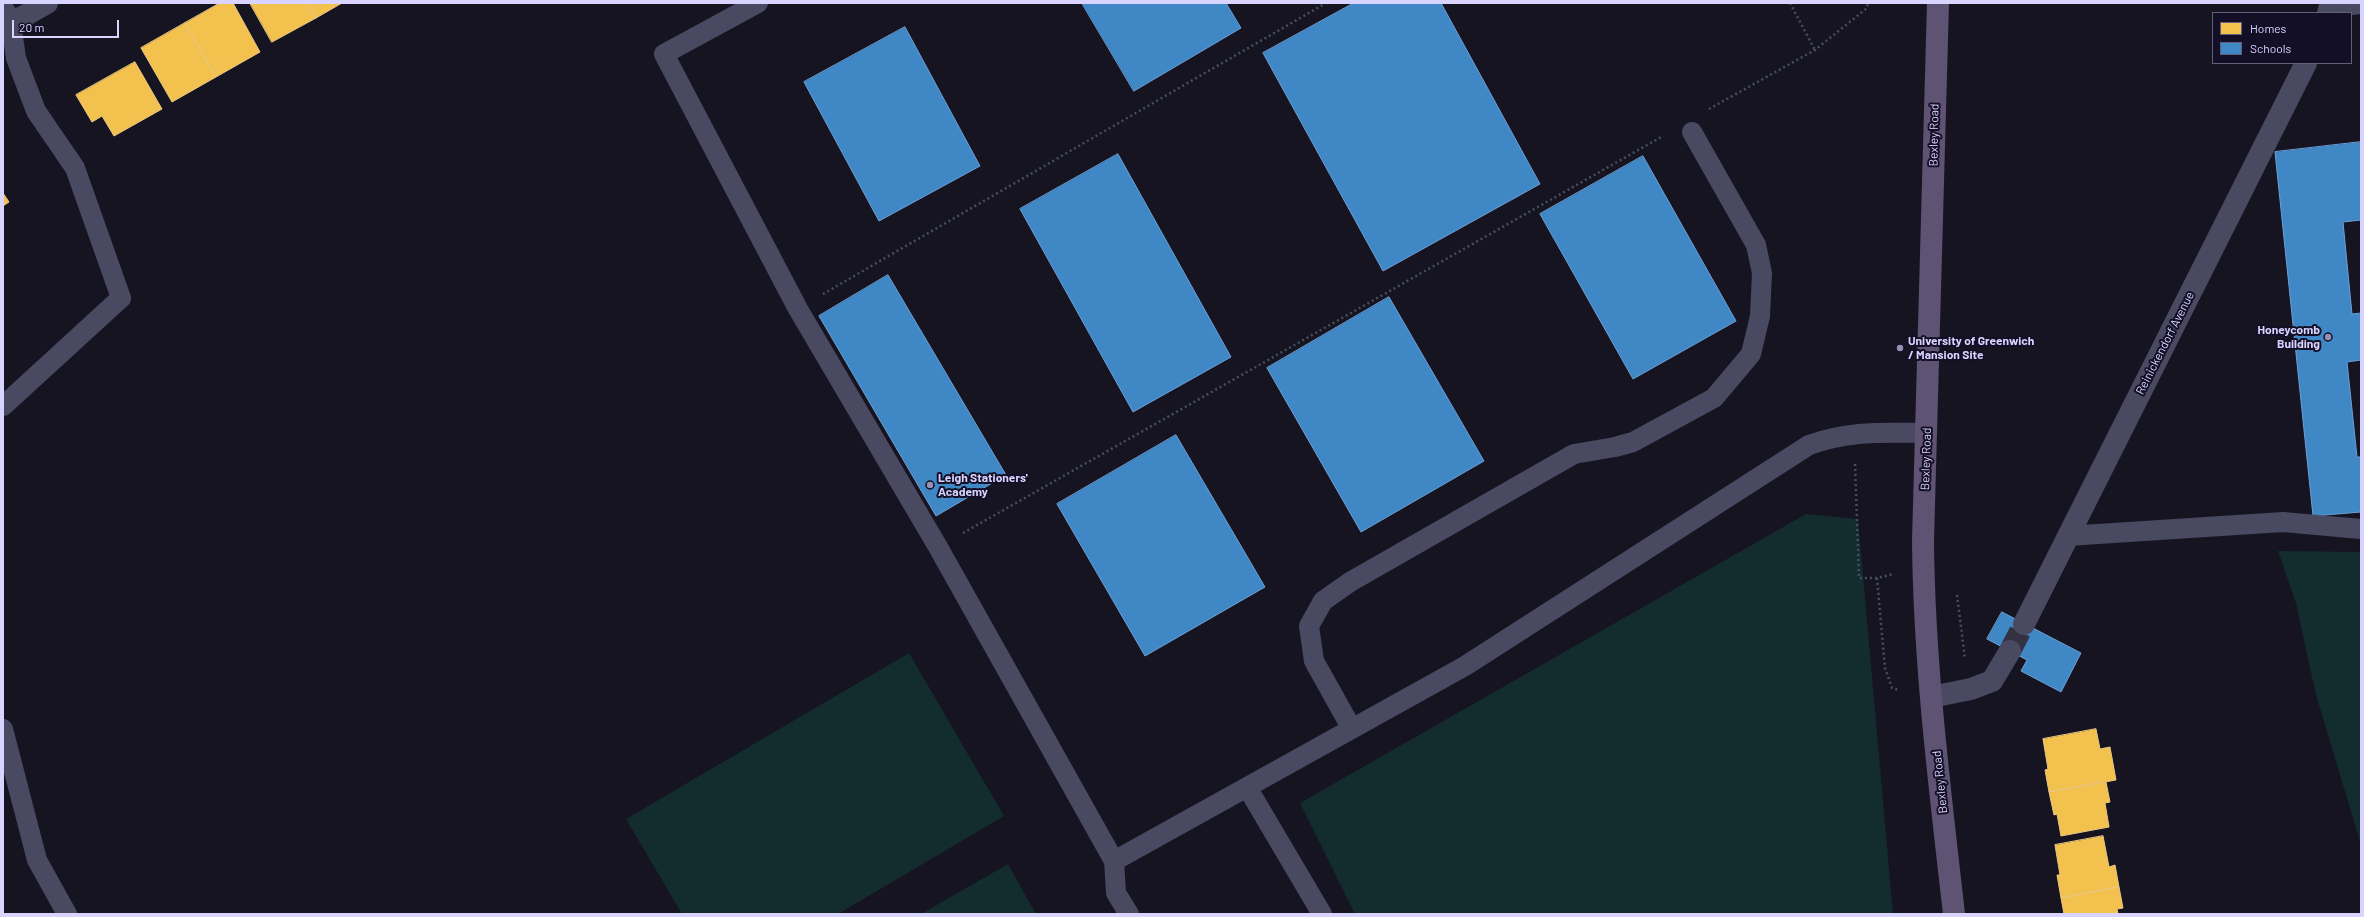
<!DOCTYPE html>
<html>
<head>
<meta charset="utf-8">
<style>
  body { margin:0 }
  #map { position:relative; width:2364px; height:917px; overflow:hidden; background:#161421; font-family:Barlow,sans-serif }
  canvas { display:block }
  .frame { position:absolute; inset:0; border:4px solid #d9d4ff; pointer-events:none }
  .legend { position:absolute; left:2212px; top:12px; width:140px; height:52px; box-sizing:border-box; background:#130f26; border:1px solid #625e7d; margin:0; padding:5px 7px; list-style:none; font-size:12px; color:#d9d4ff }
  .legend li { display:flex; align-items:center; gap:8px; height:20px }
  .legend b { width:20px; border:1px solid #625e7d }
  .scale { position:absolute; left:12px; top:20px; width:107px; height:18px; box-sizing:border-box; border:2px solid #d9d4ff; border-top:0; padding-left:5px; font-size:12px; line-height:14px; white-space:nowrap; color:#d9d4ff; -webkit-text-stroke:3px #130f26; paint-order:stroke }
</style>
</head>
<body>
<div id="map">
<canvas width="2364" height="917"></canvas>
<div class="frame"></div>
<ul class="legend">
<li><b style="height:11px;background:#f2c14e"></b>Homes</li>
<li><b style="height:11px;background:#3f88c5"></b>Schools</li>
</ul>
<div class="scale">20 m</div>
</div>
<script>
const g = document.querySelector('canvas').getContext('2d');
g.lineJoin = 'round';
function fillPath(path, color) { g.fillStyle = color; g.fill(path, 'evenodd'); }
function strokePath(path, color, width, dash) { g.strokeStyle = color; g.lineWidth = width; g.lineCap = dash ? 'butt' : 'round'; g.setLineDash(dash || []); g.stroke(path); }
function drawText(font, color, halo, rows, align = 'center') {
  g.font = font + ' Barlow,sans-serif'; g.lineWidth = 4; g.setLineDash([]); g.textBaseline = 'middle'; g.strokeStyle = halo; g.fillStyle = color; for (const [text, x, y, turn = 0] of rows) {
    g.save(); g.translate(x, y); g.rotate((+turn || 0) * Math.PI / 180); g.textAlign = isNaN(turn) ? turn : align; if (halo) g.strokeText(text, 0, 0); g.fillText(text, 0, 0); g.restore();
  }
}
fillPath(new Path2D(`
  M 1806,514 L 1858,519 L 1893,914 L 1355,914 L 1300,803 Z
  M 2278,551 L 2361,552 L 2361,845 L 2316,695 L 2296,603 Z
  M 909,653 L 1004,816 L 838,914 L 682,914 L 626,819 Z
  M 1008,864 L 1036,914 L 921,914 Z`), '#132c2d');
const homes = new Path2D(`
  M 220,3 L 233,3 L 260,52 L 216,77 L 185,23 Z
  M 250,3 L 308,3 L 316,18 L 272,42 Z
  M 308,3 L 342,3 L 316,18 Z
  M 185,23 L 216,77 L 172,102 L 141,48 Z
  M 135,62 L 162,109 L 114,136 L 102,116 L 92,122 L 76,95 Z
  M 3,193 L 9,202 L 3,206 Z
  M 2096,729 L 2100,749 L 2110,747 L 2116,780 L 2049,792 L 2045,770 L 2048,769 L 2043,739 Z
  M 2106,782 L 2110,802 L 2105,803 L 2109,827 L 2061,836 L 2057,814 L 2054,815 L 2049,792 Z
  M 2103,836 L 2109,867 L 2115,865 L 2119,887 L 2061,898 L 2057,875 L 2060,875 L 2055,845 Z
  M 2119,887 L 2123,908 L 2117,909 L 2118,914 L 2064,914 L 2061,898 Z`);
fillPath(homes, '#f2c14e');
strokePath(homes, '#eac783', 1);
const schools = new Path2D(`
  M 1082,3 L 1226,3 L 1241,28 L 1134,91 Z
  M 1354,3 L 1441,3 L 1540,184 L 1383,271 L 1263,53 Z
  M 905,27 L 980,166 L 879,221 L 804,82 Z
  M 2361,142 L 2361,220 L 2343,222 L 2352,314 L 2361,313 L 2361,360 L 2347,362 L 2357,457 L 2361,457 L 2361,512 L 2313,516 L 2275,152 Z
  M 1118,154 L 1231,357 L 1133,412 L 1020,209 Z
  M 1643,156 L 1736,321 L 1633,379 L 1540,214 Z
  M 888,275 L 1006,475 L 936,516 L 819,316 Z
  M 1389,297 L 1484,461 L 1361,532 L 1267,368 Z
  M 1176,435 L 1265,587 L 1145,656 L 1057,504 Z
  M 2002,612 L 2081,653 L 2061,692 L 2021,671 L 2027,660 L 1987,639 Z`);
fillPath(schools, '#3f88c5');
strokePath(schools, '#6d9fd6', 1);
strokePath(new Path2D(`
  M 2010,651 L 2024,624`), '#333142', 22, [22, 11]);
strokePath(new Path2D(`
  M 1790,3 L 1815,50
  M 1709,109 L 1815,50 L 1867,8 L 1868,3
  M 823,294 L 1326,3
  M 1855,464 L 1859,578 L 1877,578 L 1894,574
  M 963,533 L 1663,136
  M 1877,578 L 1885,668 L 1892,688 L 1899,690
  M 1957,595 L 1965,659`), '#44505f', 2.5, [2, 3]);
strokePath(new Path2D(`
  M 758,3 L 664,54 L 798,309 L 938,547 L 1114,861 L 1465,666 L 1809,445 C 1851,430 1883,433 1927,433
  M 2330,7 L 2361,4
  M 3,406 L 121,298 L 75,168 L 36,111 L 16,58 L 11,23
  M 2067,536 L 2283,522 L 2361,529
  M 3,729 L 37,860 L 67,914
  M 1352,729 L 1314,661 L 1309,626 L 1323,601 L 1350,582 L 1574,454 L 1615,447 L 1633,442 L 1714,398 L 1751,354 L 1760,316 L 1762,273 L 1756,245 L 1692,132
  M 1247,787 L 1322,914
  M 1114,860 L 1116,893 L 1129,914`), '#4a4962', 20);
strokePath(new Path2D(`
  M 3,9 L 11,23
  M 2328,13 L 2331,3
  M 2024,624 L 2306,63
  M 1931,697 L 1971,689 L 1992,681 L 2010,651`), '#4a4962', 22);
strokePath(new Path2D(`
  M 3,28 L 47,3`), '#4a4962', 22);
strokePath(new Path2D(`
  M 1938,3 L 1923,540 C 1924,665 1940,790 1954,914`), '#5e5373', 22);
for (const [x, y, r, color] of [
  [2328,337,4,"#9591b1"],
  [1900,348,4,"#9591b1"],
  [930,485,4,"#9591b1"]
]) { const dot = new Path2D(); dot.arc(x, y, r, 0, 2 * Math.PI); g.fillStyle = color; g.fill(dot); strokePath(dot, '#130f26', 1.5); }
drawText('12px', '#d9d4ff', '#130f26', [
  ["Bexley Road",1934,135,-89],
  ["Reinickendorf Avenue",2165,343,-63],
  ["Bexley Road",1926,459,-88],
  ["Bexley Road",1940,782,-96]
]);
drawText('bold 12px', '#d9d4ff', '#130f26', [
  ["Honeycomb",2320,330,"right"],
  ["Building",2320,344,"right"],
  ["University of Greenwich",1908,341],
  ["/ Mansion Site",1908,355],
  ["Leigh Stationers'",938,478],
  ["Academy",938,492]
], 'left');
</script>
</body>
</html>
